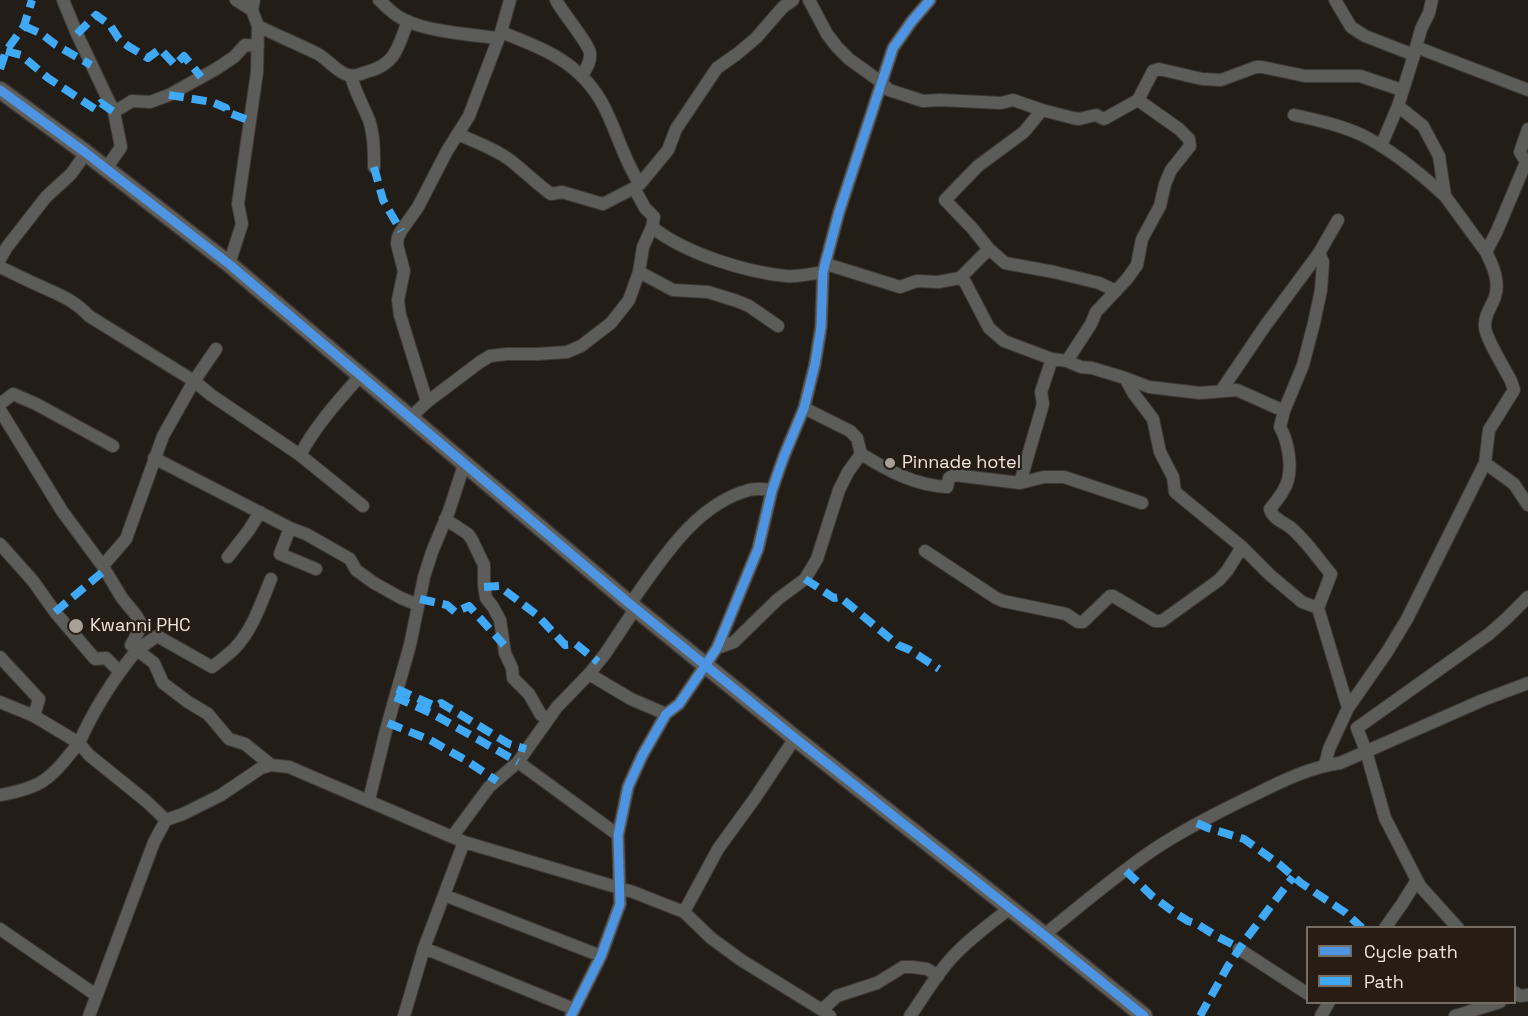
<!DOCTYPE html>
<html>
<head>
<meta charset="utf-8">
<style>
  body { margin:0 }
  #map { position:relative; width:1528px; height:1016px; overflow:hidden; background:#231d18; font-family:"Space Grotesk",sans-serif }
  canvas { display:block }
  .legend { position:absolute; left:1306px; top:926px; width:210px; height:78px; box-sizing:border-box; background:#271d14; border:2px solid #766d65; margin:0; padding:8px 10px; list-style:none; font-size:18px; color:#ede6df }
  .legend li { display:flex; align-items:center; gap:12px; height:30px }
  .legend b { width:30px; border:2px solid #766d65 }
</style>
</head>
<body>
<div id="map">
<canvas width="1528" height="1016"></canvas>
<ul class="legend">
<li><b style="height:8px;background:#4d94e3"></b>Cycle path</li>
<li><b style="height:8px;background:#3fa9f5"></b>Path</li>
</ul>
</div>
<script>
const g = document.querySelector('canvas').getContext('2d');
g.lineJoin = 'round';
function strokePath(path, color, width, dash) { g.strokeStyle = color; g.lineWidth = width; g.lineCap = dash ? 'butt' : 'round'; g.setLineDash(dash || []); g.stroke(path); }
function drawText(font, color, halo, rows, align = 'center') {
  g.font = font + ' "Space Grotesk",sans-serif'; g.lineWidth = 4.5; g.setLineDash([]); g.textBaseline = 'middle'; g.strokeStyle = halo; g.fillStyle = color; for (const [text, x, y, turn = 0] of rows) {
    g.save(); g.translate(x, y); g.rotate((+turn || 0) * Math.PI / 180); g.textAlign = isNaN(turn) ? turn : align; if (halo) g.strokeText(text, 0, 0); g.fillText(text, 0, 0); g.restore();
  }
}
const street = new Path2D(`
  M 63,0 L 77,34 L 114,112 L 121,147 L 106,169
  M 236,0 L 252,10
  M 379,0 C 386,6 393,14 401,18 C 422,31 473,35 498,38
  M 556,0 C 562,12 589,44 590,53 C 591,62 586,69 582,76
  M 809,0 L 827,34 L 837,47 L 849,59 L 881,82 L 889,90 L 923,101 L 940,100 L 1001,103 L 1013,100 L 1042,110 L 1073,118 L 1079,119 L 1096,115 L 1104,119 L 1138,100 L 1153,71 L 1159,69 L 1202,79 L 1221,80 L 1256,67 L 1262,67 L 1305,76 L 1360,76 L 1402,90
  M 1335,0 L 1351,27 L 1365,36 L 1414,55
  M 1432,0 L 1429,13 L 1421,29 L 1414,55 L 1398,106 L 1423,126 L 1439,156 L 1445,196 L 1486,252
  M 258,26 C 278,36 298,44 318,54 C 327,59 338,73 348,75 C 354,77 361,74 366,72 C 396,65 398,47 408,21
  M 1416,47 L 1528,90
  M 351,76 C 355,92 363,105 369,120 C 374,135 374,152 374,167
  M 1042,110 L 1024,132 L 978,166 L 945,200 L 972,228 L 989,249 L 1005,263 L 1054,272 L 1099,283 L 1116,291
  M 114,112 L 132,101 L 150,102 L 169,95 L 216,69 L 234,57 L 245,45 L 258,46
  M 1294,115 C 1317,120 1340,125 1362,135 C 1392,150 1420,173 1445,196
  M 458,134 C 475,142 494,148 510,160 C 524,171 537,184 551,194 L 562,192 L 603,204 L 634,188
  M 1381,146 L 1398,106
  M 640,184 L 668,150 L 676,129 L 717,68 L 737,54 L 756,38 L 783,7 L 793,0
  M 652,227 C 684,253 745,272 786,276 C 798,277 811,274 823,272
  M 0,259 L 7,247 L 46,197 L 71,174 L 86,153
  M 229,264 L 242,224 L 238,204 L 257,72 L 258,26 L 252,10 L 254,0
  M 826,264 L 900,287 L 917,281 L 938,282 L 960,278 L 989,249
  M 0,267 C 13,273 26,280 40,286 C 60,295 74,300 89,316 L 194,381 L 211,395 L 300,455 L 363,506
  M 639,272 L 673,290 L 708,292 L 737,301 L 749,306 L 778,326
  M 960,278 L 965,282 L 989,328 L 1004,341 L 1052,359 L 1067,361 L 1081,367 L 1092,368 L 1125,378 L 1149,387 L 1200,393 L 1237,390 L 1284,411
  M 1067,361 L 1091,324 L 1096,312 L 1127,279 L 1137,265 L 1142,239 L 1160,206 L 1165,184 L 1171,170 L 1190,146 L 1189,139 L 1179,129 L 1138,100
  M 1125,378 L 1134,394 L 1153,419 L 1160,452 L 1173,477 L 1175,492 L 1242,547 L 1270,575 L 1302,602 L 1318,608 L 1348,708
  M 1221,391 L 1265,326 L 1319,253 L 1338,220
  M 427,402 L 480,362 L 490,356 L 507,354 L 538,354 L 567,352 L 581,346 L 611,323 L 629,300 L 639,272 L 643,247 L 652,227 L 654,217 L 645,208 L 634,188 L 640,184 C 626,164 619,139 609,117 C 587,65 549,51 501,32
  M 0,404 L 13,394 L 36,404 L 113,446
  M 804,408 L 850,431 L 857,438 L 861,454 C 889,471 914,485 947,487 L 949,478 L 954,475 L 1020,483 L 1044,477 L 1064,477 L 1142,503
  M 0,410 L 62,511 L 102,565 L 122,598 L 136,615 L 142,625 L 131,645 L 137,650 C 114,678 94,709 79,743 L 89,755 L 146,801 L 166,820
  M 414,421 L 416,412 L 427,402 L 400,315 L 398,300 L 404,271 L 397,244 L 398,237 L 401,231 L 418,207 L 447,151 L 469,116 L 501,32 L 510,0
  M 300,455 C 316,425 338,401 360,376
  M 154,458 L 290,528 L 306,534 L 350,559 L 356,570 L 374,583 L 401,598 L 418,605
  M 1485,463 L 1514,484 L 1528,505
  M 1020,483 L 1043,404 L 1041,392 L 1052,359
  M 445,519 L 468,534 L 472,540 L 484,565 L 484,584 L 486,598 L 493,607 L 500,620 L 505,653 L 512,668 L 513,678 L 529,694 L 541,715 L 549,718
  M 290,528 L 280,554 L 316,569
  M 0,544 L 33,581 L 55,612 L 95,659 L 106,658 L 119,671
  M 925,551 L 996,598 L 1003,601 L 1066,614 L 1078,622 L 1083,622 L 1110,596 L 1113,596 L 1155,621 L 1162,621 L 1219,580 L 1227,571 L 1242,547
  M 228,557 L 249,530 L 260,512
  M 102,565 L 107,561 L 126,539 L 163,436 L 194,381 L 216,349
  M 271,579 C 261,603 253,629 235,648 C 228,655 220,661 212,667 L 157,636 L 137,650 L 154,663 L 163,683 L 188,702 L 208,714 L 229,739 L 245,744 L 271,765
  M 630,604 C 661,561 694,505 749,490 C 756,488 765,489 772,490
  M 1318,608 L 1331,574 C 1318,559 1306,540 1290,527 C 1283,522 1272,518 1270,509 C 1277,500 1285,491 1288,480 C 1292,464 1288,441 1280,427 L 1284,411 L 1303,365 L 1314,323 L 1321,290 L 1323,262 L 1319,253
  M 717,648 L 734,642 L 778,599 L 805,579 L 817,559 L 839,490 L 848,472 L 861,454
  M 0,657 L 39,699 L 34,716 L 79,743 C 51,777 46,787 0,795
  M 589,674 L 631,699 L 666,714
  M 0,702 L 34,716
  M 518,762 L 618,835
  M 1324,765 L 1326,761 L 1329,749 L 1348,708 L 1387,652 L 1407,619 L 1485,463 L 1489,430 L 1514,390 L 1511,381 C 1506,371 1485,337 1485,327 C 1484,315 1491,308 1495,297 C 1500,281 1493,266 1486,252 L 1497,231 L 1526,162 L 1520,152 L 1528,129
  M 369,800 L 386,730 L 410,645 L 424,577 L 432,552 L 449,511 L 464,465
  M 452,837 L 489,787 L 518,762 L 557,707 L 589,674 L 605,654 L 635,609
  M 444,895 L 601,956
  M 684,912 L 718,849 L 755,798 L 795,738
  M 1385,928 L 1402,904 L 1417,880
  M 1458,928 L 1420,886 L 1385,818 L 1366,751 L 1357,728 L 1489,634 L 1507,618 L 1528,597
  M 0,929 L 96,995
  M 1044,935 C 1080,906 1115,876 1153,850 C 1186,828 1222,810 1258,793 C 1284,780 1311,767 1340,763 L 1483,700 L 1528,683
  M 424,948 L 574,1009
  M 1239,949 L 1308,994
  M 1514,992 L 1520,996 L 1528,995
  M 822,1010 L 837,996 L 877,983 L 903,967 L 912,967 L 927,969 L 938,976
  M 89,1016 L 154,842 L 166,820 L 183,814 L 221,795 L 261,768 L 271,765 L 289,767 L 464,842 L 633,892 L 684,912 L 711,938 L 741,960 L 822,1010 L 830,1016
  M 404,1016 L 424,948 L 464,842
  M 571,1016 L 601,956 L 620,904 L 618,835 L 628,787 L 642,756 L 666,714 L 679,704 L 717,648 L 758,549 L 772,490 L 784,456 L 804,408 L 815,364 L 821,327 L 823,272 L 839,212 L 893,48 L 912,21 L 930,0
  M 910,1016 C 923,998 934,978 949,961 C 966,941 989,925 1010,908
  M 1321,1016 L 1329,1002
  M 1455,1016 L 1500,1002`);
const secondary = new Path2D(`
  M 0,90 L 86,153 L 229,264 L 630,604 L 795,738 L 1044,935 L 1144,1016`);
strokePath(street, '#3e3935', 14);
strokePath(secondary, '#3e3935', 19);
strokePath(street, '#5c5c59', 12);
strokePath(secondary, '#5f5e5b', 16);
strokePath(new Path2D(`
  M 24,26 L 42,34 L 56,45 L 91,65
  M 77,34 L 96,15 L 110,25 L 119,39 L 128,46 L 148,58 L 160,49 L 175,65 L 184,56 L 201,77
  M 6,51 L 21,55 L 48,78 L 95,109 L 101,103 L 114,112
  M 0,69 L 6,51 L 24,26 L 32,0
  M 169,95 L 212,102 L 226,108 L 226,112 L 251,121
  M 374,167 L 383,200 L 401,231
  M 805,579 L 834,598 L 840,597 L 898,645 L 910,650 L 939,669
  M 484,587 L 499,586 L 537,615 L 565,645 L 576,644 L 598,662
  M 420,599 L 447,605 L 455,612 L 469,606 L 504,645
  M 55,612 L 105,570
  M 397,689 L 435,706 L 441,703 L 509,744 L 526,749
  M 395,697 L 433,714 L 518,762
  M 388,723 L 430,740 L 467,761 L 497,781
  M 1197,823 L 1208,828 L 1244,839 L 1279,864 L 1301,883 L 1346,913 L 1362,928
  M 1126,871 L 1152,896 L 1175,913 L 1188,921 L 1197,924 L 1218,937 L 1234,945 L 1239,949
  M 1200,1016 L 1228,966 L 1246,939 L 1293,877`), '#3fa9f5', 8, [15, 8]);
strokePath(new Path2D(`
  M 0,90 L 86,153 L 229,264 L 630,604 L 795,738 L 1044,935 L 1144,1016
  M 571,1016 L 601,956 L 620,904 L 618,835 L 628,787 L 642,756 L 666,714 L 679,704 L 717,648 L 758,549 L 772,490 L 784,456 L 804,408 L 815,364 L 821,327 L 823,272 L 839,212 L 893,48 L 912,21 L 930,0`), '#4d94e3', 9);
for (const [x, y, r, color] of [
  [890,463,6,"#a6a099"],
  [76,626,8,"#a6a099"]
]) { const dot = new Path2D(); dot.arc(x, y, r, 0, 2 * Math.PI); g.fillStyle = color; g.fill(dot); strokePath(dot, '#271d14', 2); }
drawText('18px', '#ede6df', '#271d14', [
  ["Pinnade hotel",902,463],
  ["Kwanni PHC",90,626]
], 'left');
</script>
</body>
</html>
